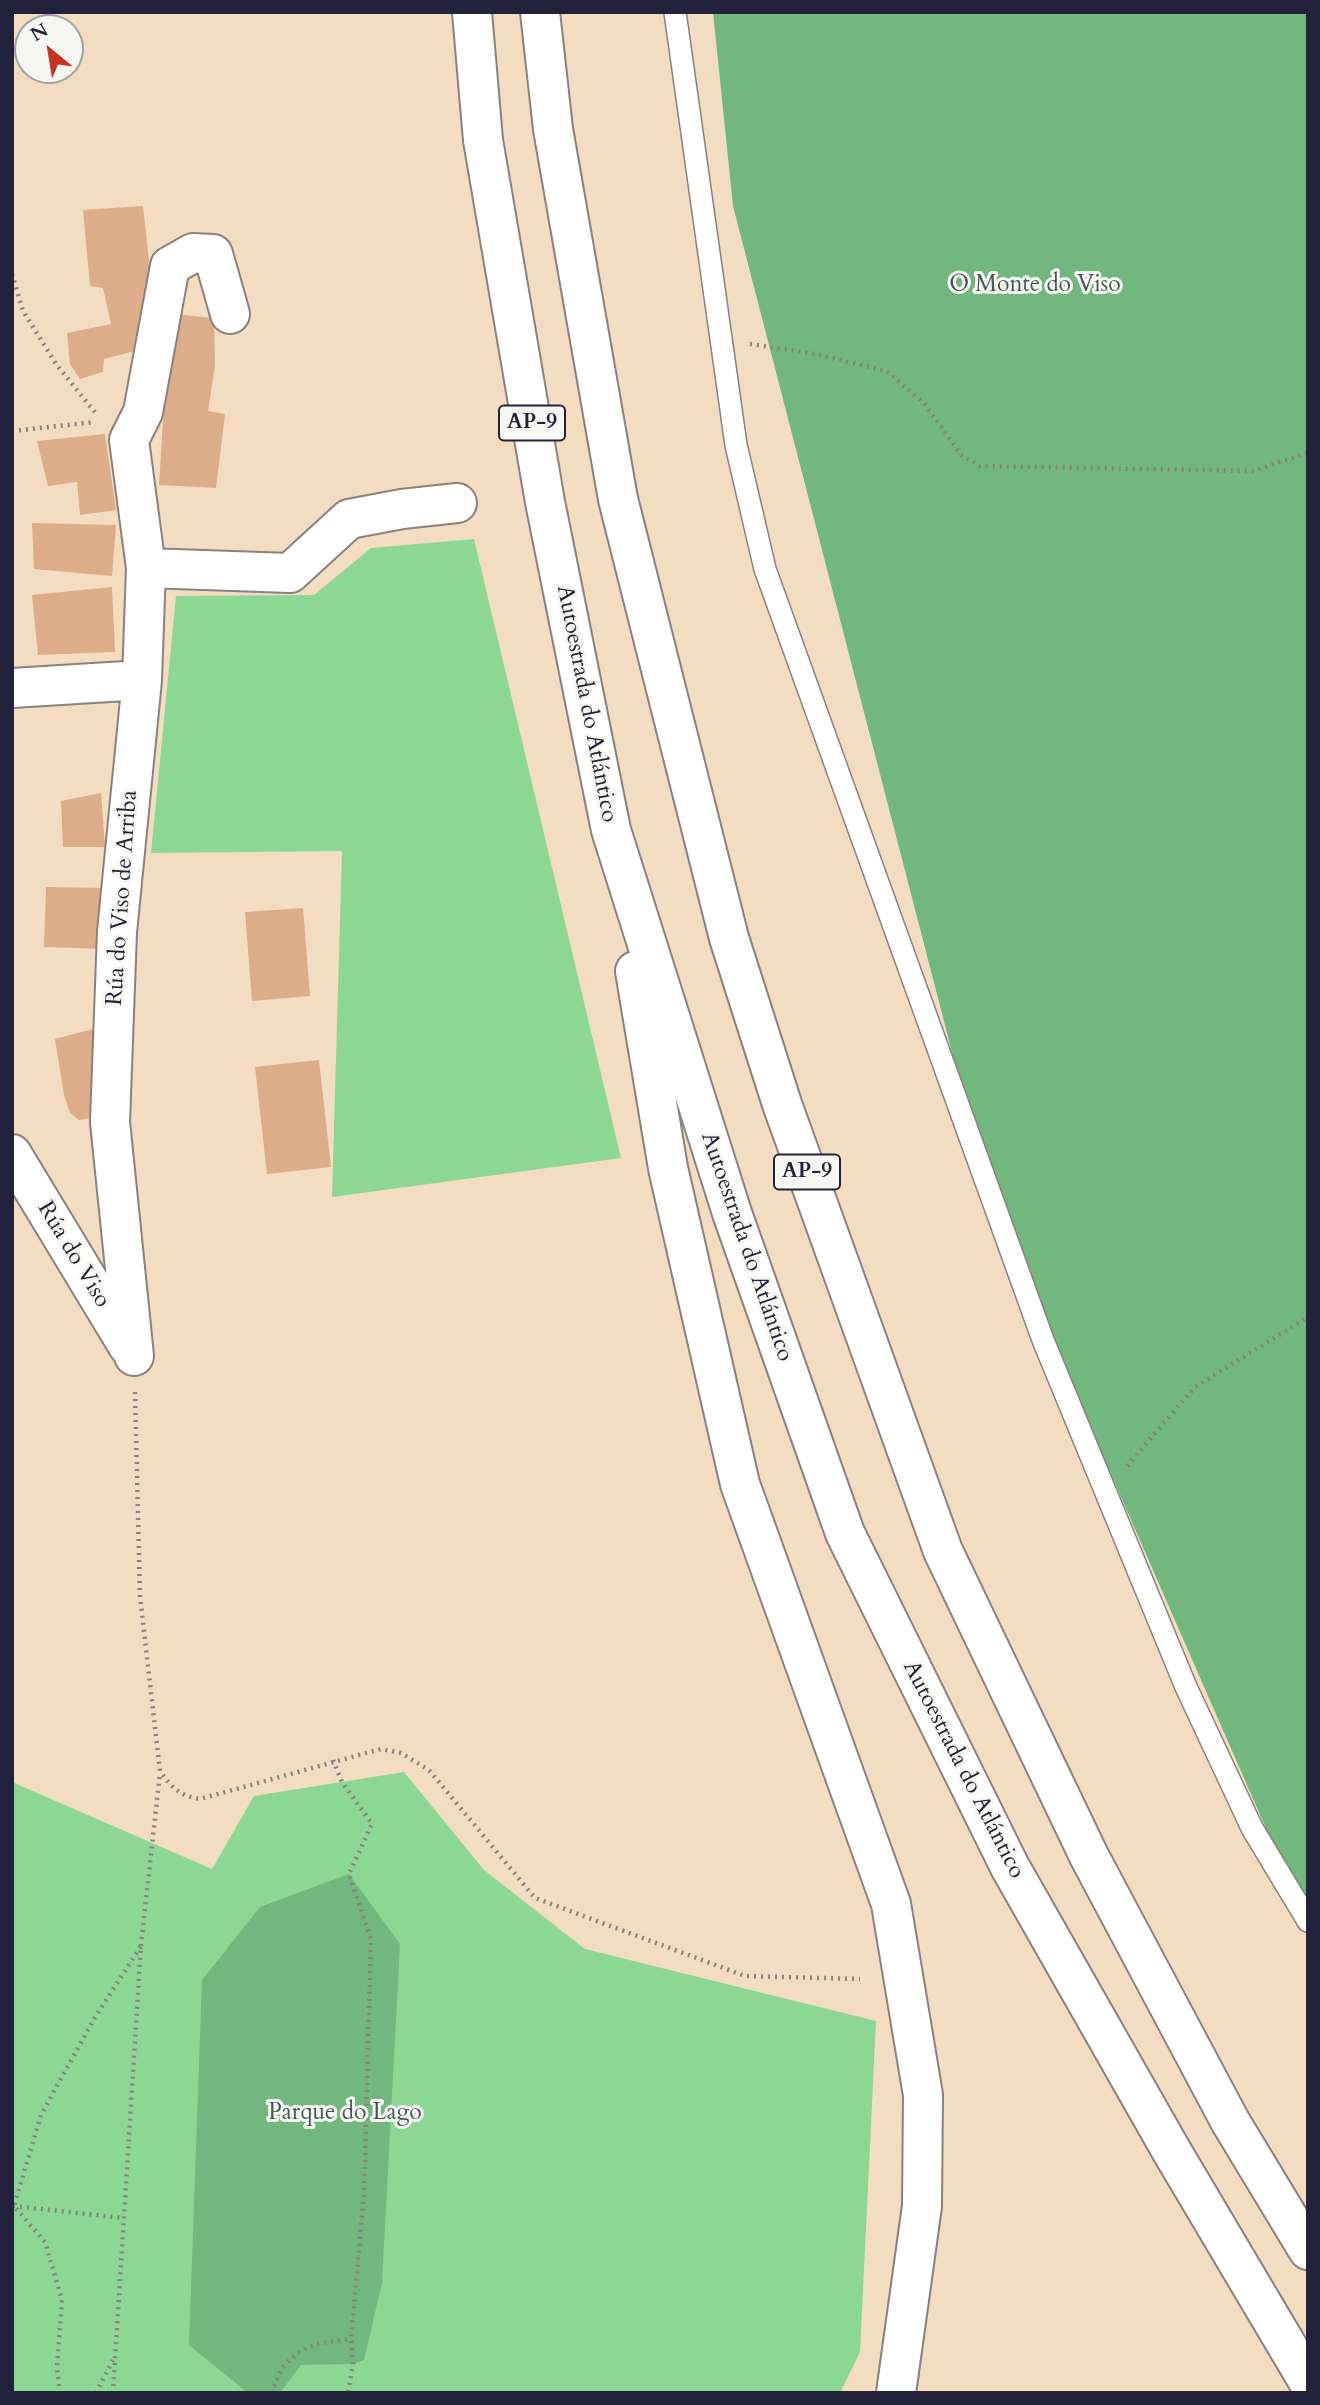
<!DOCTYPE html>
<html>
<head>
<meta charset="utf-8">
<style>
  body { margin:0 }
  #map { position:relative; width:1320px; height:2405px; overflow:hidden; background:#f2ddc0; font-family:Cardo,serif }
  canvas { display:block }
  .frame { position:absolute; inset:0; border:14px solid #22223b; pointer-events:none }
  .north { position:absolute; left:14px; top:14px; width:70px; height:70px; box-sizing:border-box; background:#f6f6f2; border:2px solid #a1a1a9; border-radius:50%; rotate:330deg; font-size:19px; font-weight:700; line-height:28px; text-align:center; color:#22223b }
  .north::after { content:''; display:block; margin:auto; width:24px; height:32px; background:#c8321e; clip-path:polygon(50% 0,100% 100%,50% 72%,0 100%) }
</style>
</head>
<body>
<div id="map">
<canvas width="1320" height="2405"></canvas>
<div class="frame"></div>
<div class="north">N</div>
</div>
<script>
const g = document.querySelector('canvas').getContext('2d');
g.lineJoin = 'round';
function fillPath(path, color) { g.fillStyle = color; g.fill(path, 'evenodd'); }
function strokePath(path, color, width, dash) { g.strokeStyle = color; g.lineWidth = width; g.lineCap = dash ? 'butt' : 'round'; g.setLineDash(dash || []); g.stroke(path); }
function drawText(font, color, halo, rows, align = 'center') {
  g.font = font + ' Cardo,serif'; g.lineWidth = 6; g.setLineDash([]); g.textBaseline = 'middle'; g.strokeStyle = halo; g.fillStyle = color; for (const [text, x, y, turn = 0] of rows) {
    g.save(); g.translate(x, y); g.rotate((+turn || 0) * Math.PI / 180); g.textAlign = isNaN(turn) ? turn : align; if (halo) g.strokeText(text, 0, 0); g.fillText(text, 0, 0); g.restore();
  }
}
fillPath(new Path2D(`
  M 474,539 L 621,1158 L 332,1197 L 342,851 L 151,853 L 176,596 L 314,595 L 371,548 Z
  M 404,1772 L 484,1870 L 585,1949 L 876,2021 L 860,2352 L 840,2393 L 12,2393 L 12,1782 L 212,1869 L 254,1796 Z`), '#8dd794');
fillPath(new Path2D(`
  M 713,12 L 1308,12 L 1308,1900 L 1282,1865 L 1065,1369 L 954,1060 L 733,206 Z
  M 349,1874 L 400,1944 L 382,2283 L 364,2360 L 353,2364 L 301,2365 L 280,2393 L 248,2393 L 189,2345 L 202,1980 L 260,1907 Z`), '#72b87e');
fillPath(new Path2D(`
  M 143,206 L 151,279 L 150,347 L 104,359 L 103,372 L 80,379 L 70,364 L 67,333 L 111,324 L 103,288 L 90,286 L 83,210 Z
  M 174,314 L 214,318 L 215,365 L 208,411 L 225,414 L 216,488 L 159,485 L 164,404 Z
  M 105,434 L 116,510 L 80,515 L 77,482 L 48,486 L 37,441 Z
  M 32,523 L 116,525 L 112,576 L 34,569 Z
  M 112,587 L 115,652 L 38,655 L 32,595 Z
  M 101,793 L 105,847 L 63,847 L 61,801 Z
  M 46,887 L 107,888 L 105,949 L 44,947 Z
  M 303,908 L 310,996 L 252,1001 L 245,912 Z
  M 93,1029 L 107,1115 L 79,1120 L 70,1113 L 64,1095 L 55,1039 Z
  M 319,1060 L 331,1167 L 267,1174 L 255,1067 Z`), '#ddac88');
const lane = new Path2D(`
  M 675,12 L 736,445 L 765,569 L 1043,1340 L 1186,1687 L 1252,1828 L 1308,1921`);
const street = new Path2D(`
  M 146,568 L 290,573 L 349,519 L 402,509 L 457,503
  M 12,688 L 142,680
  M 12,1154 L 128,1346
  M 134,1356 L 110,1122 L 117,932 L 142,680 L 146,568 L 129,440 L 143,412 L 170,266 L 193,253 L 213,254 L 230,314`);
const highway = new Path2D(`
  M 472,12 L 483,140 L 545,502 L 611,830 L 732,1213 L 845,1533 L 1010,1867 L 1171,2150 L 1308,2381
  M 540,12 L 553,129 L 618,499 L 729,938 L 782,1104 L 943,1551 L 1089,1856 L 1230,2121 L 1308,2250
  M 635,971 L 668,1168 L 740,1484 L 891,1904 L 923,2095 L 922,2206 L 896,2393`);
strokePath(lane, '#8a807e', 24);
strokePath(street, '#8a807e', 42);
strokePath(highway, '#8a807e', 42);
strokePath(new Path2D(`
  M 12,274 L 23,311 L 56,364 L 98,416
  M 750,344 L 816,354 L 886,371 L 924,403 L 961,455 L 980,466 L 1252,471 L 1308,453
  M 12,431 L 95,422
  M 135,1392 L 140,1596 L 160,1771 C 172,1788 180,1796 200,1799 L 381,1749 L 401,1753 L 429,1770 L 535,1898 L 745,1976 L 860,1979
  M 1127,1466 L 1195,1387 L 1308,1317
  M 333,1760 L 342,1782 L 372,1824 L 349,1874 L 371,1939 L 364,2193 L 351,2339 L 353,2364 L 348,2393
  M 13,2206 L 123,2218
  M 60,2393 L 57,2367 L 62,2300 L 45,2242 L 14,2206 L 41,2115 L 94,2019 L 141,1946
  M 96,2393 L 113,2360
  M 113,2393 L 141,1945 L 160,1773
  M 272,2393 C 284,2350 310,2343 351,2339`), '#8a807e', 4.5, [2, 5]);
strokePath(lane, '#fff', 21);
strokePath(street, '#fff', 38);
strokePath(highway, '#fff', 38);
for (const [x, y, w] of [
  [532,423,66],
  [807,1172,66]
]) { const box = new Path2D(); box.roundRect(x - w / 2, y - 17.5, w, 35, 5); g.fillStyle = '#f6f6f2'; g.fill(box); strokePath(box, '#22223b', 2); }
drawText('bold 21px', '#22223b', null, [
  ["AP-9",532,423],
  ["AP-9",807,1172]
]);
drawText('23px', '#425856', '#f6f6f2', [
  ["O Monte do Viso",1035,286],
  ["Parque do Lago",345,2114]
]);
drawText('23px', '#22223b', '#f6f6f2', [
  ["Autoestrada do Atlántico",586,704,79],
  ["Rúa do Viso de Arriba",123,898,-86],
  ["Autoestrada do Atlántico",746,1247,71],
  ["Rúa do Viso",73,1255,59],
  ["Autoestrada do Atlántico",963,1770,63]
]);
</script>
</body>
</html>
